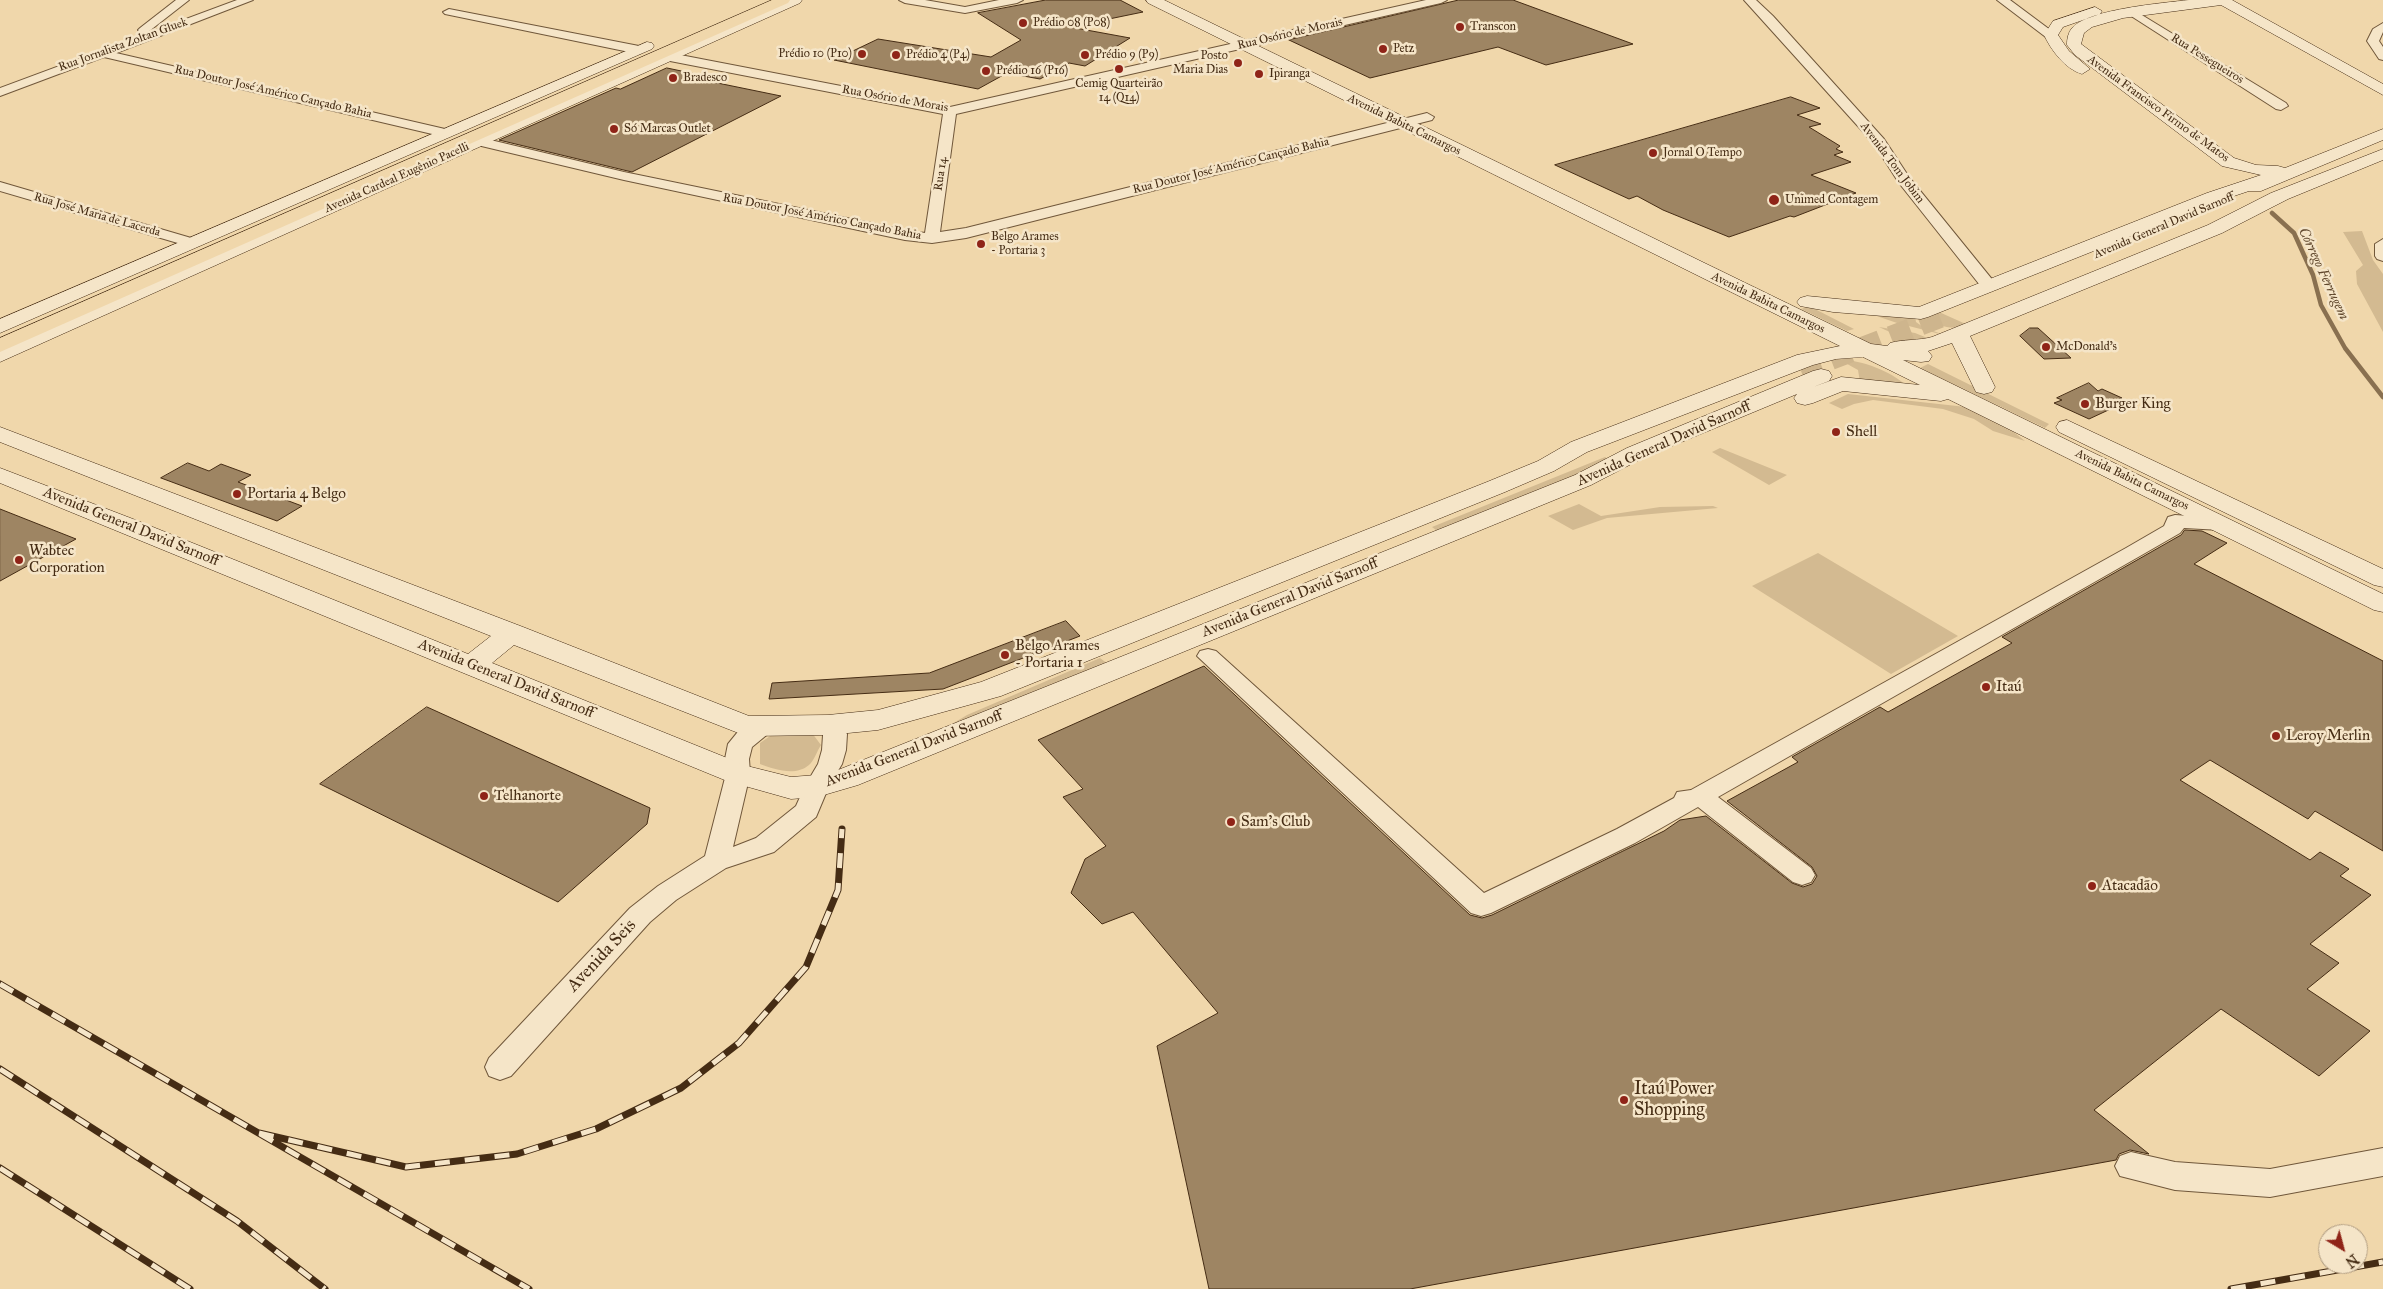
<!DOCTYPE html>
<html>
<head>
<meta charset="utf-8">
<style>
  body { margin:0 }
  #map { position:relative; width:2383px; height:1289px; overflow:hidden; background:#f0d7ab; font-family:"IM FELL Great Primer",serif }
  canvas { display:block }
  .north { position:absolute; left:2318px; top:1224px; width:50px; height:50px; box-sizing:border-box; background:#f5e5c8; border:1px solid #af9b80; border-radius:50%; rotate:143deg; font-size:14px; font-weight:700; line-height:20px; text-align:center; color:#452c14 }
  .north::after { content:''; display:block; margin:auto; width:18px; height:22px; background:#8f2418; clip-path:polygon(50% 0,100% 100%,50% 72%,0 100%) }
</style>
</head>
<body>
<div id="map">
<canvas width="2383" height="1289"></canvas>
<div class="north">N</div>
</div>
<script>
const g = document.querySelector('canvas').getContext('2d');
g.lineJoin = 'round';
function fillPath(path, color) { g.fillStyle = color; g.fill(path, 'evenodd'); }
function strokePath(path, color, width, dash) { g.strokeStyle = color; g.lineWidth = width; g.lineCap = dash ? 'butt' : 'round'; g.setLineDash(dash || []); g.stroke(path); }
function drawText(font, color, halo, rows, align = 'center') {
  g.font = font + ' "IM FELL Great Primer",serif'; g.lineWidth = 5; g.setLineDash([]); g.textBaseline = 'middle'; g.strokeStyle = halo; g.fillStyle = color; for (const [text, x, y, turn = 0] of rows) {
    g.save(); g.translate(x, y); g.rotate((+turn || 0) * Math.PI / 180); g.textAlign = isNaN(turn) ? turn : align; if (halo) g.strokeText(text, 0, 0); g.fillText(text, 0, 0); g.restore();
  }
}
fillPath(new Path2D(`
  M 2362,231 L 2373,260 L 2383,274 L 2383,332 L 2357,284 L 2356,271 L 2363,265 L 2343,232 Z
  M 1809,306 L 1854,329 L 1847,331 L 1801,309 Z
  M 1939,312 L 1968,325 C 1956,329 1939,330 1932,316 Z
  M 1871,314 L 1915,316 L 1916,322 L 1923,327 L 1944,335 L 1897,323 Z
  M 1879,327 L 1915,333 L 1930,339 C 1907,342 1899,336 1879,327 Z
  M 1840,360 C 1863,360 1890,371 1907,386 L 1860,382 L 1858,370 Z
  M 1928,364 L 2049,424 L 2045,428 L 1920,368 Z
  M 1848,394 L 1966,407 L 2010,429 L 2025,441 L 1993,431 L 1974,419 L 1943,409 L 1873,400 L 1854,404 L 1842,409 L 1829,403 Z
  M 1720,448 L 1787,475 L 1769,485 L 1712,452 Z
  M 1605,457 L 1609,460 L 1600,466 L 1440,533 L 1432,527 Z
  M 1579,504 L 1601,516 L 1660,507 L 1713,506 L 1718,508 L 1607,518 L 1573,530 L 1548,516 Z
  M 1818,553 L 1958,636 L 1891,674 L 1752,586 Z
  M 1100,658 L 1112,667 L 932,736 L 967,715 Z
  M 812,733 L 821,745 C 817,751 814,761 809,765 C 795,777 774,769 760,764 L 760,743 L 773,734 Z`), '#d3ba91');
strokePath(new Path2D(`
  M 2272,213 L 2294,233 L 2313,275 L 2321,305 L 2345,348 L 2383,397`), '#897050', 4.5);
const building = new Path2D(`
  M 1046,0 L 1120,0 L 1143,12 L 1070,27 L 1130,38 L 1085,66 L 1069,63 L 1040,79 L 1007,73 L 978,89 L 834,60 L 878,39 L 991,57 L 1021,40 L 978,13 Z
  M 1459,0 L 1513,0 L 1633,44 L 1546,65 L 1498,47 L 1370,78 L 1289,40 Z
  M 667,68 L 705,76 L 698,79 L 781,96 L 632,172 L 499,140 L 616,88 L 620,89 Z
  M 1791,97 L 1820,108 L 1797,115 L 1821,124 L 1809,127 L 1840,146 L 1836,149 L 1843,152 L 1834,155 L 1851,162 L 1811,175 L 1856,193 L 1794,217 L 1790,216 L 1729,237 L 1663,210 L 1637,196 L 1629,199 L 1555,165 Z
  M 2030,328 L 2038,328 L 2071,358 L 2044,359 L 2020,336 Z
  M 2089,383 L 2098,391 L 2102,389 L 2122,398 L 2112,403 L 2117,406 L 2089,419 L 2054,403 L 2062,400 L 2057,398 Z
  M 188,463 L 209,471 L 221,464 L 251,475 L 238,482 L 302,506 L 277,521 L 161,478 Z
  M 0,509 L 76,539 L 0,581 Z
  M 2185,530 L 2202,531 L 2227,543 L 2194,564 L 2383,661 L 2383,851 L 2315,811 L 2308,819 L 2210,760 L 2180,780 L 2310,860 L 2320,852 L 2349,869 L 2340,876 L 2371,895 L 2310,944 L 2339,963 L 2307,989 L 2370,1031 L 2319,1076 L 2221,1009 L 2094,1110 L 2149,1154 L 2130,1150 L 2119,1154 L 2116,1160 L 1410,1289 L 1209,1289 L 1157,1046 L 1218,1013 L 1133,912 L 1102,924 L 1071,893 L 1085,859 L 1106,846 L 1063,797 L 1083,789 L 1038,740 L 1204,666 L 1470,915 L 1482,918 L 1492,915 L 1664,831 L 1680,820 L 1706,816 L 1792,883 L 1803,887 L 1812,884 L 1817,876 L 1812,867 L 1727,801 L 1798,762 L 1792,757 L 1880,707 L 1888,712 L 2012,643 L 2002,637 L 2181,535 Z
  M 1066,621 L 1080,636 L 943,689 L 769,699 L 772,683 L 929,673 Z
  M 427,707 L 650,808 L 647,824 L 558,902 L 320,784 Z`);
fillPath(building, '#9e8563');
strokePath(building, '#452c14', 1);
strokePath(new Path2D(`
  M 1801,371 L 1944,316`), '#ceb58d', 21, [21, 11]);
const street = new Path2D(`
  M 176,0 L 189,0 L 148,32 L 140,32 L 138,30 L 140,28 Z
  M 237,0 L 253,0 L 116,53 L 445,129 L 452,133 L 445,137 L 104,57 L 0,96 L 0,88 Z
  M 899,0 L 925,0 L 965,7 L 999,0 L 1023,0 L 1017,3 L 965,13 L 905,3 Z
  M 1426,0 L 1447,0 L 1441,3 L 956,114 L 940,232 L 966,228 L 1427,113 L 1434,117 L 1432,120 L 966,238 L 932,243 L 905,240 L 624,180 L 473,144 L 471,141 L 478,137 L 624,172 L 905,230 L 925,233 L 943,114 L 670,61 L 664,57 L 670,53 L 950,107 Z
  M 1744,0 L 1756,0 L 1773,16 L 1884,139 L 1909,177 L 1995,283 L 1997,286 L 1995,289 L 1983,289 L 1899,183 L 1874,144 Z
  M 1997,0 L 2010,0 L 2057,35 L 2051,39 L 2047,38 Z
  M 449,9 L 639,46 L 645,50 L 639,54 L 445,14 L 443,12 Z
  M 2132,9 L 2286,103 L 2288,106 L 2281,110 L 2276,109 L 2128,14 L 2126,12 L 2128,10 Z
  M 2383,23 L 2383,32 L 2379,41 L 2383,47 L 2383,60 L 2379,59 L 2367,41 L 2373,29 Z
  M 0,182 L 198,240 L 201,243 L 198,246 L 188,246 L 0,191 Z
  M 2383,239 L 2383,261 L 2377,259 L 2375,256 L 2375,244 Z
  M 2175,515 L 2221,518 L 2228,520 L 2231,524 L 2228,528 L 2221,530 L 2184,528 L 2180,533 L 2140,556 L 1718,797 L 1811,868 L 1815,875 L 1811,882 L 1802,885 L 1793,882 L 1698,807 L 1635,843 L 1491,913 L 1481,916 L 1471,913 L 1197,656 L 1200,651 L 1208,649 L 1216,651 L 1484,893 L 1617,829 L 1674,798 L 1677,792 L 1691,790 L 2126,548 L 2164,526 L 2168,517 Z
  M 828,717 L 836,719 L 847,734 L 846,750 L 842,764 L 829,786 L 816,817 L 774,852 L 726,868 L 676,900 L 650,922 L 511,1076 L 500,1080 L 489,1076 L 485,1067 L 489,1058 L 630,908 L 658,886 L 705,856 L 726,774 L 725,759 L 728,744 L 741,728 L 761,719 L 769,721 L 773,727 L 769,733 L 752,747 L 749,759 L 750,774 L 733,847 L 756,838 L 796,806 L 805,786 L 818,764 L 822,750 L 823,735 L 816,725 L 820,719 Z
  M 2383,1148 L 2383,1176 L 2270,1197 L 2175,1190 L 2120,1176 L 2115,1166 L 2120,1156 L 2131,1152 L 2175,1162 L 2270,1169 Z`);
const secondary = new Path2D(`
  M 784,0 L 802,0 L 800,3 L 0,362 L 0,348 Z
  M 1146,0 L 1164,0 L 1871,344 L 1887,346 L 1890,343 C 1904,339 1918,341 1932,337 L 2208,225 L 2271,193 L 2383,149 L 2383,160 L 2288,199 L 2222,233 L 1970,336 L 1995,387 L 1992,392 L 1984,394 L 1976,392 L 1952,343 L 1928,351 L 1932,356 L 1929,361 L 1921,362 L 1903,360 L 2383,594 L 2383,612 L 2374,610 L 1948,399 L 1941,401 L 1843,391 L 1813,403 L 1805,405 L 1797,403 L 1794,398 L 1797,394 L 1643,458 L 1591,485 L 858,785 L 817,797 L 791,799 L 727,781 L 0,483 L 0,468 L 133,519 L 468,654 L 491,636 L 0,442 L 0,427 L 523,627 L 749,716 L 828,715 L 878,710 L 981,682 L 1487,482 L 1538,461 L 1571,442 L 1797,355 L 1840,346 L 1148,3 ZM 1863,357 L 1920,385 L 1841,377 L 1813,387 L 1829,381 L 1832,376 L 1829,371 L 1821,369 L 1813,371 L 1627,448 L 1575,475 L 838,770 L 817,775 L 791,777 L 747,766 L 492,663 L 514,645 L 746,736 L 828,735 L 878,730 L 1001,696 L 1505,492 L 1554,471 L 1587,452 L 1813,365 L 1836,359 Z
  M 2189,0 L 2232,0 L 2383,84 L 2383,95 L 2221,5 L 2123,18 L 2092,27 L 2084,33 L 2081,44 L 2234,158 L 2256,165 L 2278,166 L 2285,168 L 2383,129 L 2383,140 L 2261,191 L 2249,191 L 2219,201 L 1928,317 L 1921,319 L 1833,312 L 1800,306 L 1797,302 L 1800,298 L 1807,296 L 1919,307 L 2207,193 L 2261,175 L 2222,166 L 2075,55 L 2067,45 C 2067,39 2068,32 2073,27 C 2091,9 2163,3 2189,0 Z
  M 2095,7 L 2102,11 L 2100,14 L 2063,27 L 2058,35 L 2069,51 L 2090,69 L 2082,74 C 2065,69 2051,50 2044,35 L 2053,21 Z
  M 647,42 L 652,43 L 654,46 L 652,49 L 0,333 L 0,319 Z
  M 2067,420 L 2383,569 L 2383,587 L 2374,585 L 2059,432 L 2056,427 L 2059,422 Z`);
const highway = new Path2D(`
  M 772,0 L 790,0 L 788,3 L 0,352 L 0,338 Z`);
strokePath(street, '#70573a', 2);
strokePath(secondary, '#452c14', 1);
strokePath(highway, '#452c14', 1);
fillPath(street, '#f5e5c8');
fillPath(secondary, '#f5e5c8');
fillPath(highway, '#f0d7ab');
const rail = new Path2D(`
  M 0,984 L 529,1289
  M 0,1069 L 237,1221 L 325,1289
  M 259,1133 L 406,1167 L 517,1154 L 596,1129 L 681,1088 L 739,1043 L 806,967 L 838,890 L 842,829
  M 0,1168 L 190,1289
  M 2231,1289 L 2383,1262`);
strokePath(rail, '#452c14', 7);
strokePath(rail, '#f5e5c8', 5, [15]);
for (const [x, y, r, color] of [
  [1023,23,5,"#8f2418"],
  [1460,27,5,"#8f2418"],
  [1383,49,5,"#8f2418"],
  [862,54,5,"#8f2418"],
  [896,55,5,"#8f2418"],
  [1085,55,5,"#8f2418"],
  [1238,63,5,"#8f2418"],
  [1119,69,5,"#8f2418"],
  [986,71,5,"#8f2418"],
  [1259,74,5,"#8f2418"],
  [673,78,5,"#8f2418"],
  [614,129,5,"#8f2418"],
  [1653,153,5,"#8f2418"],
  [1774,200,6,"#8f2418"],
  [981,244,5,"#8f2418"],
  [2046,347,5,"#8f2418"],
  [2085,404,5,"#8f2418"],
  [1836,432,5,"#8f2418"],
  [237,494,5,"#8f2418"],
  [19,560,5,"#8f2418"],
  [1005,655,5,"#8f2418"],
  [1986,687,5,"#8f2418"],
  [2276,736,5,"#8f2418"],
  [484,796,5,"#8f2418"],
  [1231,822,5,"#8f2418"],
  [2092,886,5,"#8f2418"],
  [1624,1100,5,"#8f2418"]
]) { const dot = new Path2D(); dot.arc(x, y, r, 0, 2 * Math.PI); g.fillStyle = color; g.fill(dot); strokePath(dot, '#f5e5c8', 2); }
drawText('12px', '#452c14', '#f5e5c8', [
  ["Prédio 08 (P08)",1033,23],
  ["Transcon",1470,27],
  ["Petz",1393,49],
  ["Prédio 10 (P10)",852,54,"right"],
  ["Prédio 4 (P4)",906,55],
  ["Prédio 9 (P9)",1095,55],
  ["Posto",1228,56,"right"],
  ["Maria Dias",1228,70,"right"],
  ["Prédio 16 (P16)",996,71],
  ["Ipiranga",1269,74],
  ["Bradesco",683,78],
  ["Cemig Quarteirão",1119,84,"center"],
  ["14 (Q14)",1119,98,"center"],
  ["Só Marcas Outlet",624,129],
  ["Jornal O Tempo",1663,153],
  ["Unimed Contagem",1785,200],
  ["Belgo Arames",991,237],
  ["- Portaria 3",991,251],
  ["McDonald's",2056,347]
], 'left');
drawText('12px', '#452c14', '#f5e5c8', [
  ["Rua Osório de Morais",1290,34,-13],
  ["Rua Jornalista Zoltan Gluek",123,45,-20],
  ["Rua Pessegueiros",2207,59,32],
  ["Rua Doutor José Américo Cançado Bahia",273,92,13],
  ["Rua Osório de Morais",895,99,10],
  ["Avenida Francisco Firmo de Matos",2158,109,36],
  ["Avenida Babita Camargos",1404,125,26],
  ["Avenida Tom Jobim",1892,163,53],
  ["Rua Doutor José Américo Cançado Bahia",1231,166,-14],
  ["Rua 14",941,174,-82],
  ["Avenida Cardeal Eugênio Pacelli",397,178,-24],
  ["Rua José Maria de Lacerda",97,215,16],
  ["Rua Doutor José Américo Cançado Bahia",822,217,11],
  ["Avenida General David Sarnoff",2164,226,-23],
  ["Avenida Babita Camargos",1768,303,26],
  ["Avenida Babita Camargos",2132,480,26]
]);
drawText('italic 14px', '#61482d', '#f5e5c8', [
  ["Córrego Ferrugem",2323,274,65]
]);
drawText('15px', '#452c14', '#f5e5c8', [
  ["Burger King",2095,404],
  ["Shell",1846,432],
  ["Portaria 4 Belgo",247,494],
  ["Wabtec",29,551],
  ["Corporation",29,568],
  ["Belgo Arames",1015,646],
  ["- Portaria 1",1015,663],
  ["Itaú",1996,687],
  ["Leroy Merlin",2286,736],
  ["Telhanorte",494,796],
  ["Sam's Club",1241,822],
  ["Atacadão",2102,886]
], 'left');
drawText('15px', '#452c14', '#f5e5c8', [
  ["Avenida General David Sarnoff",1664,444,-24],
  ["Avenida General David Sarnoff",131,527,22],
  ["Avenida General David Sarnoff",1290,598,-22],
  ["Avenida General David Sarnoff",506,679,22],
  ["Avenida General David Sarnoff",914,749,-21]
]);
drawText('18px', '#452c14', '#f5e5c8', [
  ["Avenida Seis",602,956,-47]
]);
drawText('18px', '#452c14', '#f5e5c8', [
  ["Itaú Power",1634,1090],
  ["Shopping",1634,1111]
], 'left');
</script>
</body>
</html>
